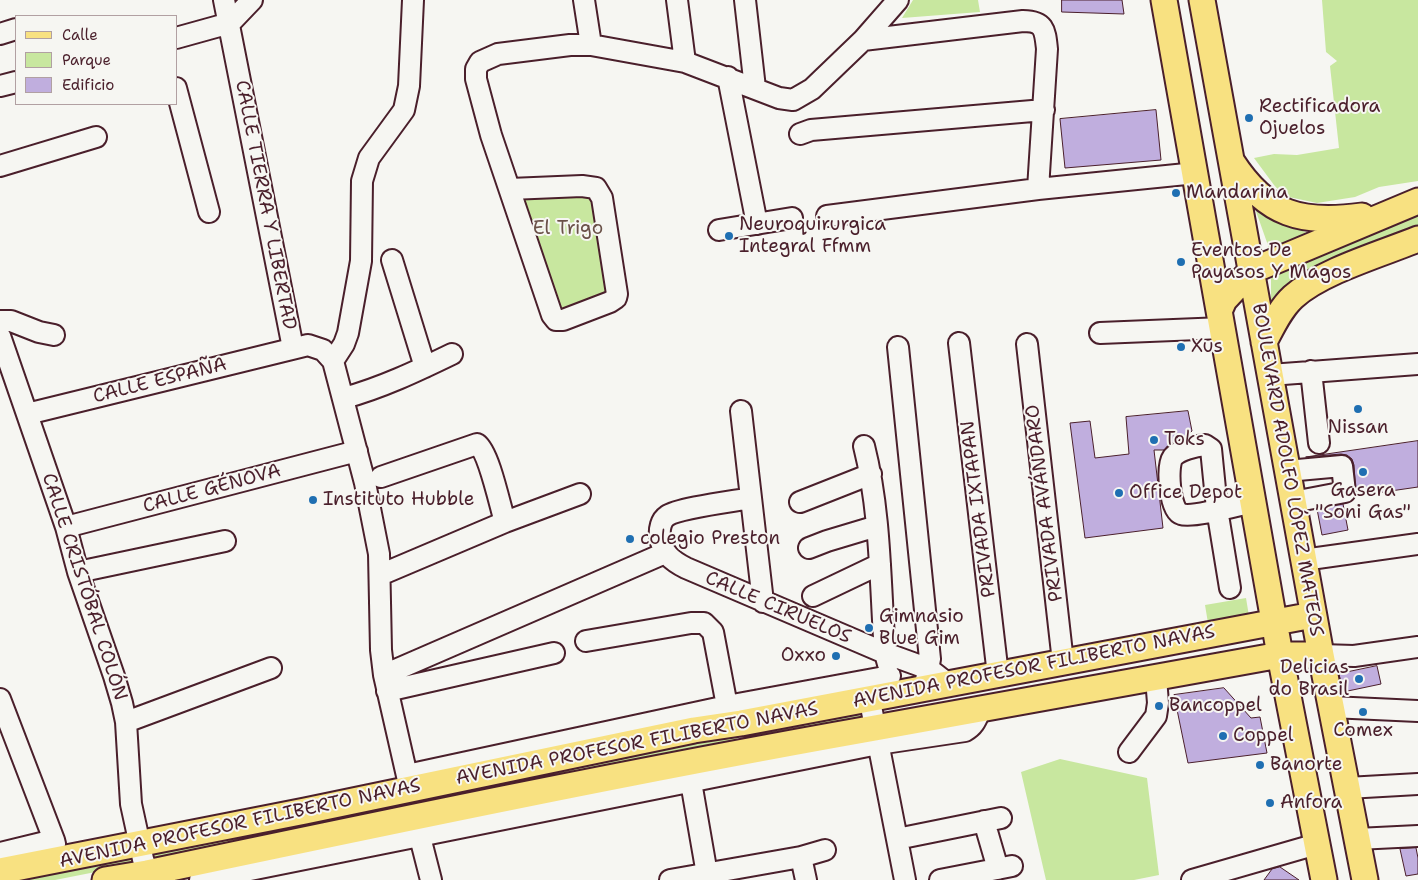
<!DOCTYPE html>
<html>
<head>
<meta charset="utf-8">
<style>
  body { margin:0 }
  #map { position:relative; width:1418px; height:880px; overflow:hidden; background:#f6f6f2; font-family:"Shantell Sans",sans-serif }
  canvas { display:block }
  .legend { position:absolute; left:15px; top:15px; width:162px; height:90px; box-sizing:border-box; background:#f6f6f2; border:1px solid #b1a0a2; margin:0; padding:6px 9px; list-style:none; font-size:15px; color:#4a1f2b }
  .legend li { display:flex; align-items:center; gap:10px; height:25px }
  .legend b { width:25px; border:1px solid #b1a0a2 }
</style>
</head>
<body>
<div id="map">
<canvas width="1418" height="880"></canvas>
<ul class="legend">
<li><b style="height:6px;background:#f8e181"></b>Calle</li>
<li><b style="height:14px;background:#c8e79f"></b>Parque</li>
<li><b style="height:14px;background:#c0aede"></b>Edificio</li>
</ul>
</div>
<script>
const g = document.querySelector('canvas').getContext('2d');
g.lineJoin = 'round';
function fillPath(path, color) { g.fillStyle = color; g.fill(path, 'evenodd'); }
function strokePath(path, color, width, dash) { g.strokeStyle = color; g.lineWidth = width; g.lineCap = dash ? 'butt' : 'round'; g.setLineDash(dash || []); g.stroke(path); }
function drawText(font, color, halo, rows, align = 'center') {
  g.font = font + ' "Shantell Sans",sans-serif'; g.lineWidth = 4; g.setLineDash([]); g.textBaseline = 'middle'; g.strokeStyle = halo; g.fillStyle = color; for (const [text, x, y, turn = 0] of rows) {
    g.save(); g.translate(x, y); g.rotate((+turn || 0) * Math.PI / 180); g.textAlign = isNaN(turn) ? turn : align; if (halo) g.strokeText(text, 0, 0); g.fillText(text, 0, 0); g.restore();
  }
}
fillPath(new Path2D(`
  M 913,0 L 978,0 L 980,12 L 902,18 Z
  M 1322,0 L 1418,0 L 1418,181 L 1379,187 L 1355,197 L 1317,203 L 1284,196 L 1274,185 L 1254,158 L 1274,154 L 1297,155 L 1339,148 L 1330,66 L 1337,61 L 1326,52 Z
  M 599,191 L 610,302 L 560,320 L 513,197 Z
  M 1252,200 L 1275,218 L 1309,234 L 1270,251 Z
  M 1418,211 L 1418,228 L 1271,308 L 1271,272 Z
  M 1246,598 L 1249,616 L 1208,623 L 1205,605 Z
  M 863,703 L 868,722 L 751,740 L 749,727 Z
  M 731,730 L 737,737 L 736,748 L 155,860 L 154,851 Z
  M 1060,759 L 1147,778 L 1159,875 L 1134,880 L 1046,880 L 1021,772 Z
  M 141,846 L 146,862 L 55,880 L 0,880 Z`), '#c8e79f');
const building = new Path2D(`
  M 1062,0 L 1122,0 L 1124,14 L 1062,12 Z
  M 1156,110 L 1161,160 L 1065,168 L 1060,119 Z
  M 1188,411 L 1192,431 L 1183,438 L 1169,445 L 1164,450 L 1154,450 L 1163,528 L 1085,538 L 1070,423 L 1090,421 L 1095,458 L 1129,454 L 1126,417 Z
  M 1418,441 L 1418,487 L 1356,496 L 1354,465 L 1352,459 L 1347,455 L 1341,454 L 1306,457 Z
  M 1343,504 L 1348,530 L 1322,535 L 1317,509 Z
  M 1377,666 L 1381,684 L 1343,692 L 1339,674 Z
  M 1224,688 L 1251,718 L 1260,717 L 1267,753 L 1188,763 L 1174,695 Z
  M 1416,848 L 1418,858 L 1418,874 L 1406,876 L 1400,849 Z
  M 1280,867 L 1299,880 L 1264,880 L 1272,869 Z`);
fillPath(building, '#c0aede');
strokePath(building, '#4a1f2b', 1);
const minor = new Path2D(`
  M 224,0 L 293,348
  M 584,0 L 591,45
  M 677,0 L 685,62
  M 745,0 L 755,88
  M 0,34 L 16,29
  M 176,38 L 230,23 L 252,0
  M 863,40 L 1023,21 C 1045,21 1045,31 1047,49 L 1038,189
  M 728,77 L 757,224
  M 0,86 L 16,82
  M 176,88 L 209,212
  M 800,134 L 811,130 L 1044,110
  M 0,166 L 96,137
  M 510,189 L 582,186 L 596,188 L 602,198 L 617,294 L 616,298 L 610,302 L 563,320 L 556,320 L 552,315 L 491,135 L 476,79 L 476,69 L 480,62 L 498,54 L 570,45 L 591,45 L 685,62 L 779,98 L 793,100 L 812,89 L 863,40 L 898,0
  M 827,216 L 1038,189 L 1196,173
  M 719,230 L 792,218
  M 392,260 L 425,367
  M 0,321 L 11,321 L 39,332 L 54,335
  M 1100,333 L 1223,328
  M 0,336 L 66,527 L 78,572 L 114,676 L 122,703 L 126,722 L 131,804 L 143,859 L 150,880
  M 959,343 L 998,675
  M 1027,344 L 1063,662
  M 898,347 L 930,659 L 926,680
  M 333,361 L 344,344 L 348,333 L 361,261 L 362,181 L 369,158 L 404,110 L 409,86 L 413,0
  M 1311,371 L 1319,443
  M 1270,375 L 1418,364
  M 344,398 C 381,388 417,371 452,354
  M 741,411 L 763,602
  M 27,414 L 308,345 L 323,350 L 333,361 L 365,483 L 379,554 L 381,650 L 384,675 L 410,789
  M 864,446 C 881,513 880,584 885,653 L 888,664
  M 1287,471 L 1342,466 L 1345,492 L 1293,502
  M 381,477 L 477,444 C 489,452 500,506 505,522
  M 751,498 C 735,501 678,508 667,516 C 661,520 659,529 660,537 C 662,553 672,561 686,568 L 885,653 L 929,669 L 947,683
  M 800,502 L 871,474
  M 66,527 L 357,451
  M 809,548 L 827,541 L 877,526
  M 1303,560 L 1418,544
  M 78,572 L 225,541
  M 380,575 L 505,522 L 580,494
  M 1230,588 L 1217,509 L 1211,449 L 1205,445 C 1195,446 1179,450 1173,457 C 1166,467 1170,511 1181,514 C 1193,518 1239,505 1253,502
  M 813,596 L 880,564
  M 586,641 L 691,623 L 704,623 L 713,632 L 727,706
  M 1321,655 L 1354,656 L 1418,647
  M 384,675 L 665,553
  M 867,686 L 905,880
  M 387,691 L 554,653
  M 0,699 L 54,840 L 55,844 L 44,863
  M 1331,707 L 1418,711
  M 126,722 L 271,668
  M 1129,752 L 1156,716 L 1158,703 L 1156,678
  M 407,775 L 727,706 L 890,676
  M 691,782 L 708,880
  M 1347,788 L 1418,784
  M 984,821 L 998,869
  M 420,837 L 431,880
  M 897,839 L 1001,818
  M 1357,839 L 1418,836
  M 0,853 L 54,840
  M 801,857 L 806,880
  M 200,880 L 878,744 L 965,731 C 974,726 976,720 980,711
  M 670,880 L 801,857 L 825,850
  M 940,880 L 1012,866
  M 1192,880 L 1317,844`);
const major = new Path2D(`
  M 1164,0 L 1280,655 L 1324,880
  M 1202,0 L 1321,655 L 1365,880
  M 1232,162 C 1267,216 1302,224 1362,216
  M 1220,309 L 1224,300 L 1251,271 L 1418,201
  M 1264,342 C 1272,327 1280,309 1293,297 C 1322,271 1381,254 1418,239
  M 0,871 L 305,811 L 694,730 L 741,723 L 1313,615
  M 105,880 L 147,873 C 389,822 632,771 875,728 C 1010,704 1145,680 1280,655 L 1321,655`);
strokePath(minor, '#4a1f2b', 24);
strokePath(major, '#4a1f2b', 29);
strokePath(minor, '#f6f6f2', 20);
strokePath(major, '#f8e181', 25);
for (const [x, y, r, color] of [
  [1249,118,5,"#1f6fb2"],
  [1176,193,5,"#1f6fb2"],
  [729,236,5,"#1f6fb2"],
  [1181,262,5,"#1f6fb2"],
  [1181,347,5,"#1f6fb2"],
  [1358,409,5,"#1f6fb2"],
  [1154,440,5,"#1f6fb2"],
  [1363,472,5,"#1f6fb2"],
  [1119,493,5,"#1f6fb2"],
  [313,500,5,"#1f6fb2"],
  [630,539,5,"#1f6fb2"],
  [869,628,5,"#1f6fb2"],
  [836,656,5,"#1f6fb2"],
  [1359,679,5,"#1f6fb2"],
  [1159,706,5,"#1f6fb2"],
  [1363,712,5,"#1f6fb2"],
  [1223,736,5,"#1f6fb2"],
  [1260,765,5,"#1f6fb2"],
  [1270,803,5,"#1f6fb2"]
]) { const dot = new Path2D(); dot.arc(x, y, r, 0, 2 * Math.PI); g.fillStyle = color; g.fill(dot); strokePath(dot, '#f6f6f2', 2); }
drawText('19px', '#4a1f2b', '#f6f6f2', [
  ["Rectificadora",1259,107],
  ["Ojuelos",1259,129],
  ["Mandarina",1186,193],
  ["Neuroquirurgica",739,225],
  ["Integral Ffmm",739,247],
  ["Eventos De",1191,251],
  ["Payasos Y Magos",1191,273],
  ["Xus",1191,347],
  ["Nissan",1358,428,"center"],
  ["Toks",1164,440],
  ["Gasera",1363,491,"center"],
  ["\"Soni Gas\"",1363,513,"center"],
  ["Office Depot",1129,493],
  ["Instituto Hubble",323,500],
  ["colegio Preston",640,539],
  ["Gimnasio",879,617],
  ["Blue Gim",879,639],
  ["Oxxo",826,656,"right"],
  ["Delicias",1349,668,"right"],
  ["do Brasil",1349,690,"right"],
  ["Bancoppel",1169,706],
  ["Comex",1363,731,"center"],
  ["Coppel",1233,736],
  ["Banorte",1270,765],
  ["Anfora",1280,803]
], 'left');
drawText('19px', '#4a1f2b', '#f6f6f2', [
  ["CALLE TIERRA Y LIBERTAD",265,205,79],
  ["CALLE ESPAÑA",160,381,-14],
  ["BOULEVARD ADOLFO LÓPEZ MATEOS",1287,470,80],
  ["CALLE GÉNOVA",212,489,-15],
  ["PRIVADA AVÁNDARO",1045,503,-97],
  ["PRIVADA IXTAPAN",979,509,-97],
  ["CALLE CRISTÓBAL COLÓN",84,587,72],
  ["CALLE CIRUELOS",778,608,23],
  ["AVENIDA PROFESOR FILIBERTO NAVAS",1034,667,-11],
  ["AVENIDA PROFESOR FILIBERTO NAVAS",637,744,-11],
  ["AVENIDA PROFESOR FILIBERTO NAVAS",240,824,-12]
]);
drawText('19px', '#6a5148', '#f6f6f2', [
  ["El Trigo",568,229]
]);
</script>
</body>
</html>
